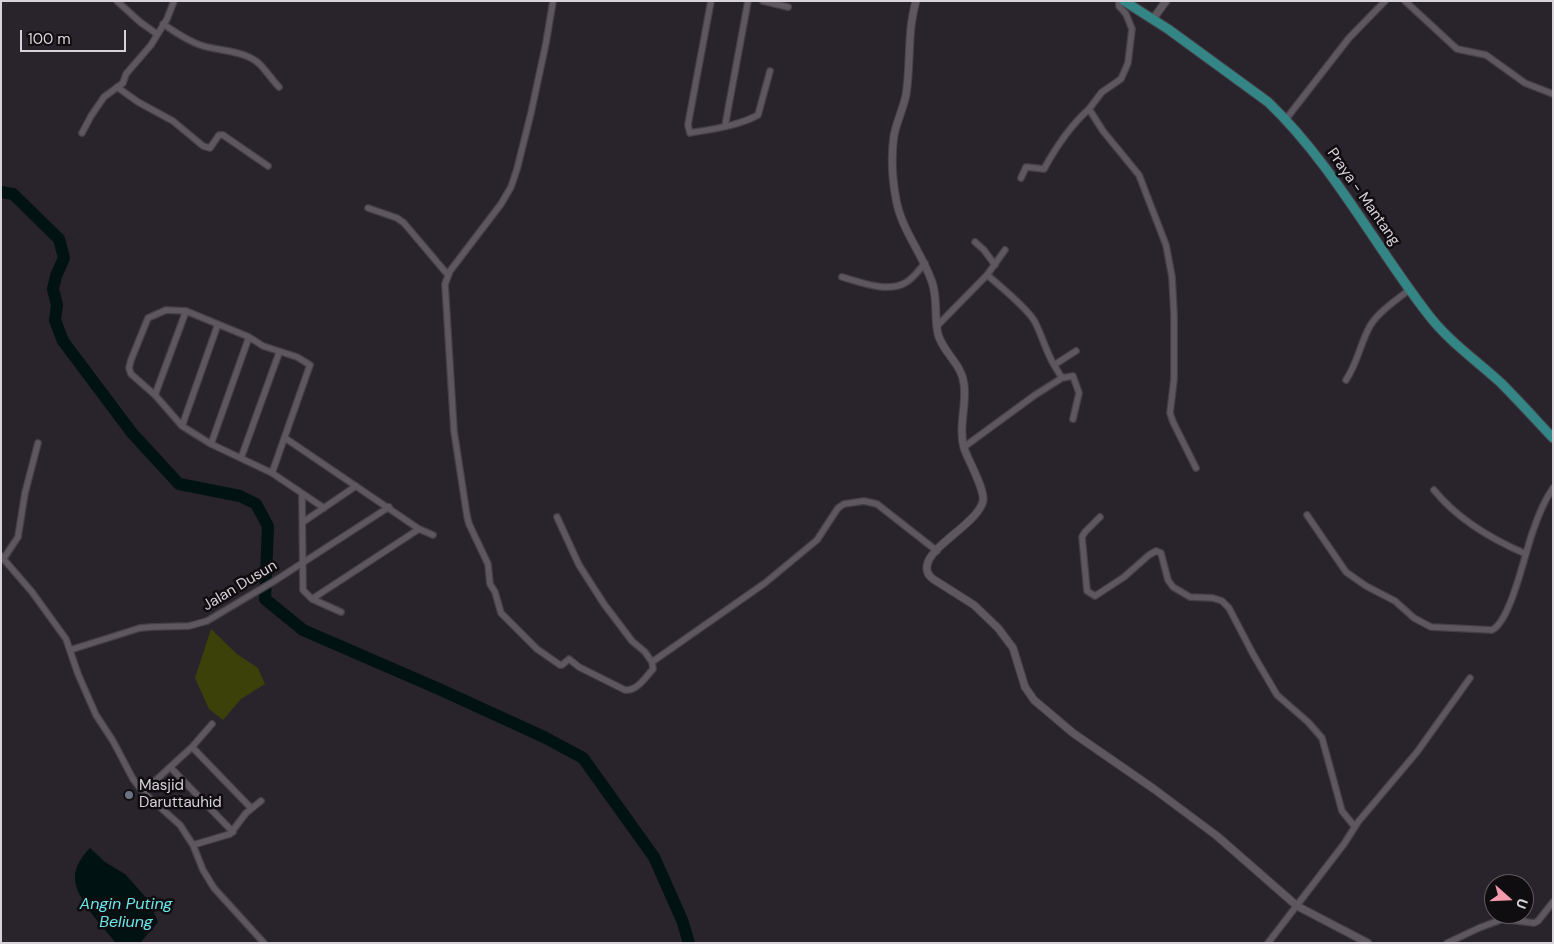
<!DOCTYPE html>
<html>
<head>
<meta charset="utf-8">
<style>
  body { margin:0 }
  #map { position:relative; width:1554px; height:944px; overflow:hidden; background:#29232b; font-family:"DM Sans",sans-serif }
  canvas { display:block }
  .frame { position:absolute; inset:0; border:2px solid #d7d3d8; pointer-events:none }
  .north { position:absolute; left:1484px; top:874px; width:50px; height:50px; box-sizing:border-box; background:#100d11; border:1px solid #605c61; border-radius:50%; rotate:110deg; font-size:14px; font-weight:700; line-height:20px; text-align:center; color:#d7d3d8 }
  .north::after { content:''; display:block; margin:auto; width:18px; height:22px; background:#f39aac; clip-path:polygon(50% 0,100% 100%,50% 72%,0 100%) }
  .scale { position:absolute; left:20px; top:30px; width:106px; height:22px; box-sizing:border-box; border:2px solid #d7d3d8; border-top:0; padding-left:6px; font-size:15px; line-height:18px; white-space:nowrap; color:#d7d3d8; -webkit-text-stroke:4px #100d11; paint-order:stroke }
</style>
</head>
<body>
<div id="map">
<canvas width="1554" height="944"></canvas>
<div class="frame"></div>
<div class="north">U</div>
<div class="scale">100 m</div>
</div>
<script>
const g = document.querySelector('canvas').getContext('2d');
g.lineJoin = 'round';
function fillPath(path, color) { g.fillStyle = color; g.fill(path, 'evenodd'); }
function strokePath(path, color, width, dash) { g.strokeStyle = color; g.lineWidth = width; g.lineCap = dash ? 'butt' : 'round'; g.setLineDash(dash || []); g.stroke(path); }
function drawText(font, color, halo, rows, align = 'center') {
  g.font = font + ' "DM Sans",sans-serif'; g.lineWidth = 5; g.setLineDash([]); g.textBaseline = 'middle'; g.strokeStyle = halo; g.fillStyle = color; for (const [text, x, y, turn = 0] of rows) {
    g.save(); g.translate(x, y); g.rotate((+turn || 0) * Math.PI / 180); g.textAlign = isNaN(turn) ? turn : align; if (halo) g.strokeText(text, 0, 0); g.fillText(text, 0, 0); g.restore();
  }
}
fillPath(new Path2D(`
  M 211,629 L 237,654 L 258,668 L 265,684 L 241,699 L 223,720 L 209,709 L 195,678 Z`), '#3b4108');
fillPath(new Path2D(`
  M 90,848 L 105,862 L 125,874 L 149,901 L 158,922 L 140,943 L 116,943 C 103,927 73,896 75,876 C 75,866 83,855 90,848 Z`), '#001212');
strokePath(new Path2D(`
  M 1,192 L 13,194 L 59,239 L 64,258 L 56,276 L 53,289 L 57,305 L 55,320 L 63,341 L 132,433 L 179,484 L 240,496 L 256,504 L 268,526 L 265,599 L 303,630 L 439,689 L 544,737 L 583,758 L 654,857 L 682,920 L 689,943`), '#001212', 12);
const minor = new Path2D(`
  M 117,1 L 140,22 L 157,34
  M 553,1 L 546,43 L 531,113 L 517,169 L 511,187 L 501,204 L 450,271 L 445,284 L 454,431 L 467,516 L 469,524 L 488,564 L 490,584 L 495,592 L 501,613 L 537,649 L 560,665 L 562,665 L 569,659 L 579,667 L 625,690 C 637,691 645,678 653,669 L 652,662 L 765,583 L 817,540 L 838,508 L 844,504 L 864,501 L 877,504 L 937,551
  M 711,1 L 689,119 L 688,125 L 690,133 C 712,129 738,126 758,115 L 770,71
  M 763,1 L 788,7
  M 1119,1 L 1119,6 L 1126,14 L 1132,29 L 1128,63 L 1121,79 L 1102,92 L 1089,109 L 1103,131 L 1139,175 L 1166,245 L 1172,277 L 1174,315 L 1174,379 L 1170,413 L 1173,422 L 1196,468
  M 1405,1 L 1457,49 L 1486,55 L 1525,83 L 1553,94
  M 163,24 C 175,32 186,40 200,45 C 218,51 240,50 256,61 C 265,68 271,79 279,87
  M 117,87 L 138,102 L 173,121 L 203,146 L 210,148 L 219,135 L 223,135 L 268,166
  M 1286,119 L 1349,38 L 1385,1
  M 725,126 L 748,1
  M 82,133 L 91,116 L 104,97 L 123,83 L 126,74 L 151,45 L 167,19 L 174,1
  M 1021,178 L 1026,167 L 1044,169 C 1056,147 1070,126 1089,109
  M 368,208 L 397,218 L 404,223 L 448,275
  M 975,242 L 984,250 L 995,265
  M 987,275 C 999,285 1028,309 1035,322 C 1042,336 1046,351 1054,365
  M 842,277 C 860,282 887,293 905,283 C 913,279 919,270 925,263
  M 937,326 L 987,275 L 1005,250
  M 1062,378 L 1073,376 L 1079,393 L 1073,419
  M 1346,380 C 1358,362 1360,344 1370,326 C 1379,311 1397,300 1410,289
  M 155,395 L 186,311
  M 182,426 L 218,324
  M 285,438 L 419,529 L 433,535
  M 211,444 L 249,337
  M 964,447 L 1035,395 L 1062,378 L 1054,365 L 1076,351
  M 241,458 L 279,353
  M 272,473 L 310,365 L 297,357 L 263,346 L 249,337 L 186,311 L 166,310 L 148,318 L 131,360 L 129,368 L 131,374 L 155,395 L 182,426 L 211,444 L 272,473 L 324,508
  M 1434,490 C 1458,520 1491,539 1526,554
  M 302,494 L 303,590 L 312,599 L 341,612
  M 1307,515 L 1346,572 L 1366,586 L 1395,601 L 1414,618 L 1431,627 L 1492,630 C 1511,621 1525,552 1533,531 C 1538,516 1544,501 1553,488
  M 557,517 L 579,565 L 604,604 L 632,641 L 645,652 L 652,662
  M 1100,517 L 1085,532 L 1082,537 L 1087,591 L 1095,596 L 1124,577 L 1149,555 L 1156,551 L 1161,553 L 1168,580 L 1173,587 L 1190,597 L 1213,598 L 1222,601 L 1229,608 L 1253,654 L 1277,695 L 1308,722 L 1322,738 L 1342,811 L 1355,827
  M 303,522 L 356,486
  M 1,556 L 32,592 L 66,639 L 78,674 L 96,715 L 113,741 L 133,779 L 143,792 L 180,825 L 193,845 L 203,870 L 214,888 L 264,943
  M 4,558 L 18,537 L 25,493 L 38,443
  M 312,599 L 419,529
  M 70,650 L 140,628 L 152,627 L 189,626 L 207,621 L 276,580 L 389,507
  M 192,747 L 251,808
  M 170,767 L 233,832
  M 143,792 L 192,747 L 212,724
  M 193,845 L 230,834 L 246,813 L 261,801
  M 1268,943 L 1344,844 L 1358,822 L 1417,752 L 1470,678
  M 1447,943 L 1479,928 L 1503,919 L 1534,923 L 1538,921 L 1553,902`);
const tertiary = new Path2D(`
  M 916,1 C 907,32 911,64 906,95 C 903,109 897,121 894,135 C 891,156 892,178 896,199 C 901,229 922,253 932,282 C 938,299 934,317 938,334 C 943,353 962,364 964,384 C 967,405 958,427 964,448 C 968,460 985,489 983,501 C 978,523 929,546 927,566 C 926,572 929,576 933,579 L 974,605 L 998,628 L 1013,648 L 1025,687 L 1034,700 L 1073,733 L 1154,789 L 1217,836 L 1297,906 L 1368,943
  M 1153,19 L 1166,1`);
const primary = new Path2D(`
  M 1124,1 L 1168,29 L 1268,102 C 1332,163 1373,243 1427,313 C 1448,341 1476,360 1501,383 C 1519,401 1536,420 1553,438`);
strokePath(minor, '#454046', 8);
strokePath(tertiary, '#454046', 9);
strokePath(primary, '#454046', 11);
strokePath(minor, '#5e5760', 5.5);
strokePath(tertiary, '#5e5760', 7);
strokePath(primary, '#348686', 9);
for (const [x, y, r, color] of [
  [129,795,5,"#6b7280"]
]) { const dot = new Path2D(); dot.arc(x, y, r, 0, 2 * Math.PI); g.fillStyle = color; g.fill(dot); strokePath(dot, '#100d11', 2); }
drawText('15px', '#d7d3d8', '#100d11', [
  ["Praya - Mantang",1363,197,55],
  ["Jalan Dusun",240,586,-31]
]);
drawText('15px', '#d7d3d8', '#100d11', [
  ["Masjid",139,786],
  ["Daruttauhid",139,803]
], 'left');
drawText('italic 16px', '#69e8ea', '#100d11', [
  ["Angin Puting",126,905],
  ["Beliung",126,923]
]);
</script>
</body>
</html>
